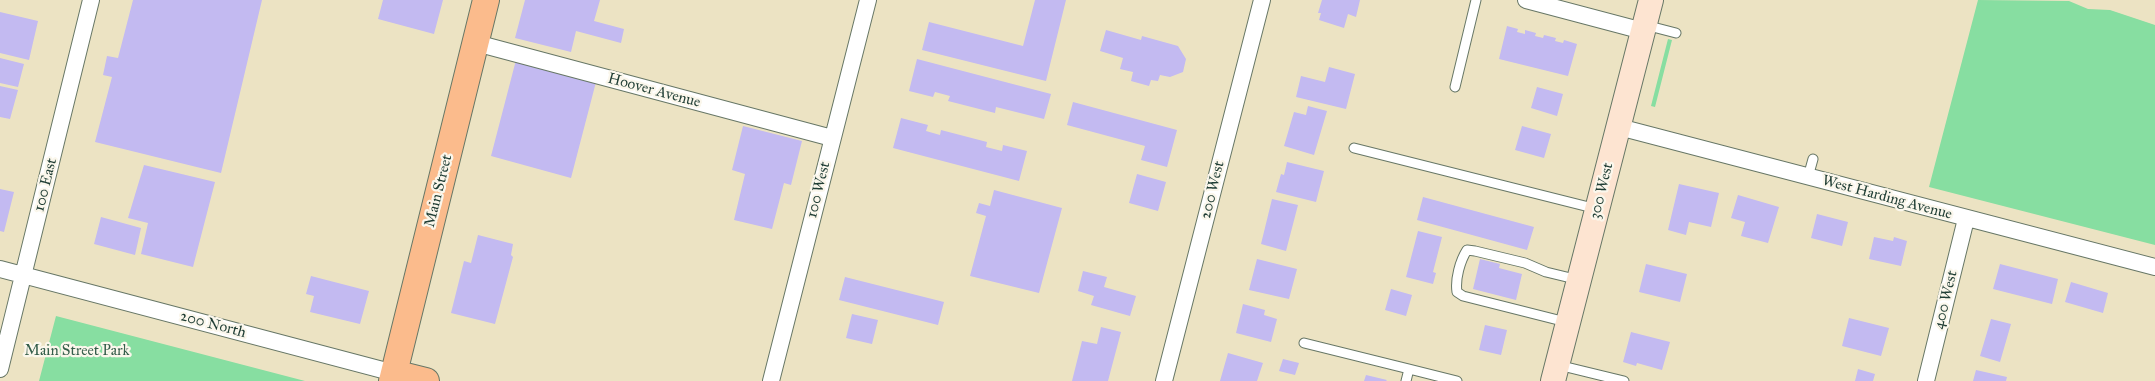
<!DOCTYPE html>
<html>
<head>
<meta charset="utf-8">
<style>
  body { margin:0 }
  canvas { display:block; background:#ece3c3 }
</style>
</head>
<body>
<canvas width="2155" height="381"></canvas>
<script>
const g = document.querySelector('canvas').getContext('2d');
g.lineJoin = 'round';
function fillPath(path, color) { g.fillStyle = color; g.fill(path, 'evenodd'); }
function strokePath(path, color, width, dash) { g.strokeStyle = color; g.lineWidth = width; g.lineCap = dash ? 'butt' : 'round'; g.setLineDash(dash || []); g.stroke(path); }
function drawText(font, color, halo, rows, align = 'center') {
  g.font = font + ' "IM FELL Great Primer",serif'; g.lineWidth = 4.5; g.setLineDash([]); g.textBaseline = 'middle'; g.strokeStyle = halo; g.fillStyle = color; for (const [text, x, y, turn = 0] of rows) {
    g.save(); g.translate(x, y); g.rotate((+turn || 0) * Math.PI / 180); g.textAlign = isNaN(turn) ? turn : align; if (halo) g.strokeText(text, 0, 0); g.fillText(text, 0, 0); g.restore();
  }
}
fillPath(new Path2D(`
  M 1978,0 L 2069,1 L 2088,9 L 2110,10 L 2155,25 L 2155,245 L 1929,187 Z
  M 1668,39 L 1672,40 L 1655,107 L 1651,106 Z
  M 56,316 L 305,381 L 39,381 Z`), '#87dea1');
fillPath(new Path2D(`
  M 133,0 L 262,0 L 221,173 L 95,142 L 112,77 L 103,75 L 107,56 L 118,58 Z
  M 383,0 L 443,0 L 434,34 L 378,19 Z
  M 525,0 L 600,0 L 594,21 L 624,29 L 621,43 L 576,31 L 571,52 L 515,38 Z
  M 1035,0 L 1066,0 L 1046,81 L 922,50 L 929,22 L 1023,46 Z
  M 1322,0 L 1360,0 L 1356,17 L 1348,14 L 1344,28 L 1319,20 L 1321,13 L 1318,13 Z
  M 0,12 L 38,21 L 29,60 L 0,53 Z
  M 1507,26 L 1518,29 L 1517,32 L 1525,34 L 1525,30 L 1536,33 L 1535,36 L 1543,38 L 1544,35 L 1556,38 L 1555,41 L 1563,43 L 1564,40 L 1577,44 L 1568,76 L 1499,59 Z
  M 1106,30 L 1141,40 L 1142,36 L 1178,46 L 1186,59 L 1183,72 L 1170,77 L 1160,75 L 1158,81 L 1151,80 L 1149,86 L 1131,81 L 1133,72 L 1120,69 L 1123,58 L 1100,51 Z
  M 0,58 L 24,64 L 18,87 L 0,83 Z
  M 917,59 L 1051,94 L 1044,119 L 996,107 L 995,113 L 948,101 L 950,96 L 935,92 L 933,97 L 909,91 Z
  M 516,60 L 596,82 L 571,178 L 491,156 Z
  M 1329,67 L 1355,74 L 1346,109 L 1296,97 L 1301,76 L 1325,82 Z
  M 0,86 L 18,90 L 10,119 L 0,117 Z
  M 1537,87 L 1563,94 L 1557,116 L 1531,108 Z
  M 1073,102 L 1177,130 L 1167,167 L 1141,160 L 1145,146 L 1067,125 Z
  M 1308,106 L 1327,111 L 1314,155 L 1284,146 L 1294,112 L 1306,115 Z
  M 901,118 L 928,125 L 926,131 L 940,135 L 941,130 L 987,142 L 986,147 L 1002,151 L 1003,145 L 1027,151 L 1019,181 L 893,148 Z
  M 743,126 L 802,141 L 791,185 L 784,183 L 772,229 L 734,220 L 745,174 L 732,170 Z
  M 1522,126 L 1551,134 L 1544,158 L 1515,150 Z
  M 1287,162 L 1324,171 L 1316,202 L 1276,192 L 1281,174 L 1284,175 Z
  M 144,165 L 215,182 L 193,267 L 141,254 L 148,223 L 128,218 Z
  M 1137,174 L 1166,182 L 1158,211 L 1129,203 Z
  M 1679,184 L 1719,193 L 1711,227 L 1689,222 L 1686,235 L 1668,230 Z
  M 0,189 L 14,192 L 4,232 L 0,231 Z
  M 994,190 L 1062,208 L 1039,293 L 970,276 L 986,216 L 976,213 L 979,203 L 990,206 Z
  M 1738,195 L 1779,207 L 1768,243 L 1741,236 L 1745,222 L 1731,218 Z
  M 1423,197 L 1534,227 L 1527,250 L 1417,220 Z
  M 1272,199 L 1298,205 L 1286,251 L 1261,244 Z
  M 1817,214 L 1848,222 L 1842,246 L 1811,238 Z
  M 101,217 L 141,228 L 135,255 L 94,244 Z
  M 1418,231 L 1442,237 L 1433,272 L 1436,273 L 1433,284 L 1406,277 Z
  M 478,235 L 513,244 L 511,255 L 513,257 L 495,324 L 451,313 L 464,261 L 471,263 Z
  M 1874,237 L 1893,241 L 1894,237 L 1907,241 L 1901,266 L 1869,259 Z
  M 1257,259 L 1297,269 L 1289,299 L 1249,290 Z
  M 1480,259 L 1500,264 L 1499,268 L 1522,274 L 1516,300 L 1473,289 Z
  M 1646,264 L 1687,274 L 1680,302 L 1639,292 Z
  M 2000,264 L 2058,279 L 2052,304 L 1993,289 Z
  M 1083,271 L 1107,277 L 1104,287 L 1136,296 L 1130,316 L 1091,305 L 1094,296 L 1078,291 Z
  M 311,276 L 369,291 L 360,324 L 310,312 L 314,296 L 306,294 Z
  M 845,277 L 944,302 L 938,325 L 839,300 Z
  M 2071,282 L 2108,293 L 2103,313 L 2065,302 Z
  M 1391,289 L 1412,295 L 1406,316 L 1385,310 Z
  M 1243,304 L 1265,310 L 1264,315 L 1277,319 L 1271,342 L 1236,333 Z
  M 852,314 L 878,320 L 872,344 L 846,338 Z
  M 1849,318 L 1889,328 L 1881,356 L 1842,346 Z
  M 1991,319 L 2011,324 L 2000,362 L 1980,356 Z
  M 1485,325 L 1507,330 L 1501,355 L 1479,350 Z
  M 1101,327 L 1121,332 L 1108,381 L 1072,381 L 1082,341 L 1097,344 Z
  M 1631,332 L 1670,342 L 1662,370 L 1637,363 L 1636,366 L 1623,362 Z
  M 1228,353 L 1263,363 L 1257,381 L 1220,381 Z
  M 1283,359 L 1299,363 L 1295,375 L 1279,371 Z
  M 1858,369 L 1875,374 L 1873,381 L 1855,381 Z
  M 1976,370 L 2007,377 L 2006,381 L 1973,381 Z
  M 1366,375 L 1387,380 L 1386,381 L 1364,381 Z`), '#c3baf1');
const lane = new Path2D(`
  M 1645,25 L 1676,33
  M 1455,87 L 1476,0
  M 1354,148 L 1597,209
  M 1808,177 L 1813,159
  M 1566,322 L 1463,296 L 1457,292 C 1455,279 1460,261 1467,250 L 1475,251 L 1525,263 L 1546,272 L 1579,280
  M 1304,343 L 1409,369
  M 1558,365 L 1624,381
  M 1406,381 L 1409,369 L 1457,381`);
const street = new Path2D(`
  M 1526,0 L 1643,31
  M 476,43 L 832,138
  M 1619,127 L 2155,267
  M 0,269 L 394,373
  M 0,369 L 91,0
  M 771,381 L 868,0
  M 1164,381 L 1262,0
  M 1926,381 L 1966,219`);
const secondary = new Path2D(`
  M 1553,381 L 1651,0`);
const primary = new Path2D(`
  M 394,373 L 426,381
  M 392,381 L 486,0`);
strokePath(lane, '#677766', 11);
strokePath(street, '#677766', 18);
strokePath(secondary, '#677766', 26);
strokePath(primary, '#677766', 28);
strokePath(lane, '#fff', 9);
strokePath(street, '#fff', 16);
strokePath(secondary, '#fde4d1', 24);
strokePath(primary, '#fbbb8c', 26);
drawText('15px', '#1f3d34', '#fbf7ec', [
  ["Hoover Avenue",654,91,15],
  ["100 East",46,185,-76],
  ["100 West",819,190,-76],
  ["200 West",1213,190,-76],
  ["Main Street",439,191,-76],
  ["300 West",1602,191,-76],
  ["West Harding Avenue",1887,198,15],
  ["400 West",1946,300,-76],
  ["200 North",213,325,15]
]);
drawText('15px', '#345d4a', '#fbf7ec', [
  ["Main Street Park",77,351]
]);
</script>
</body>
</html>
